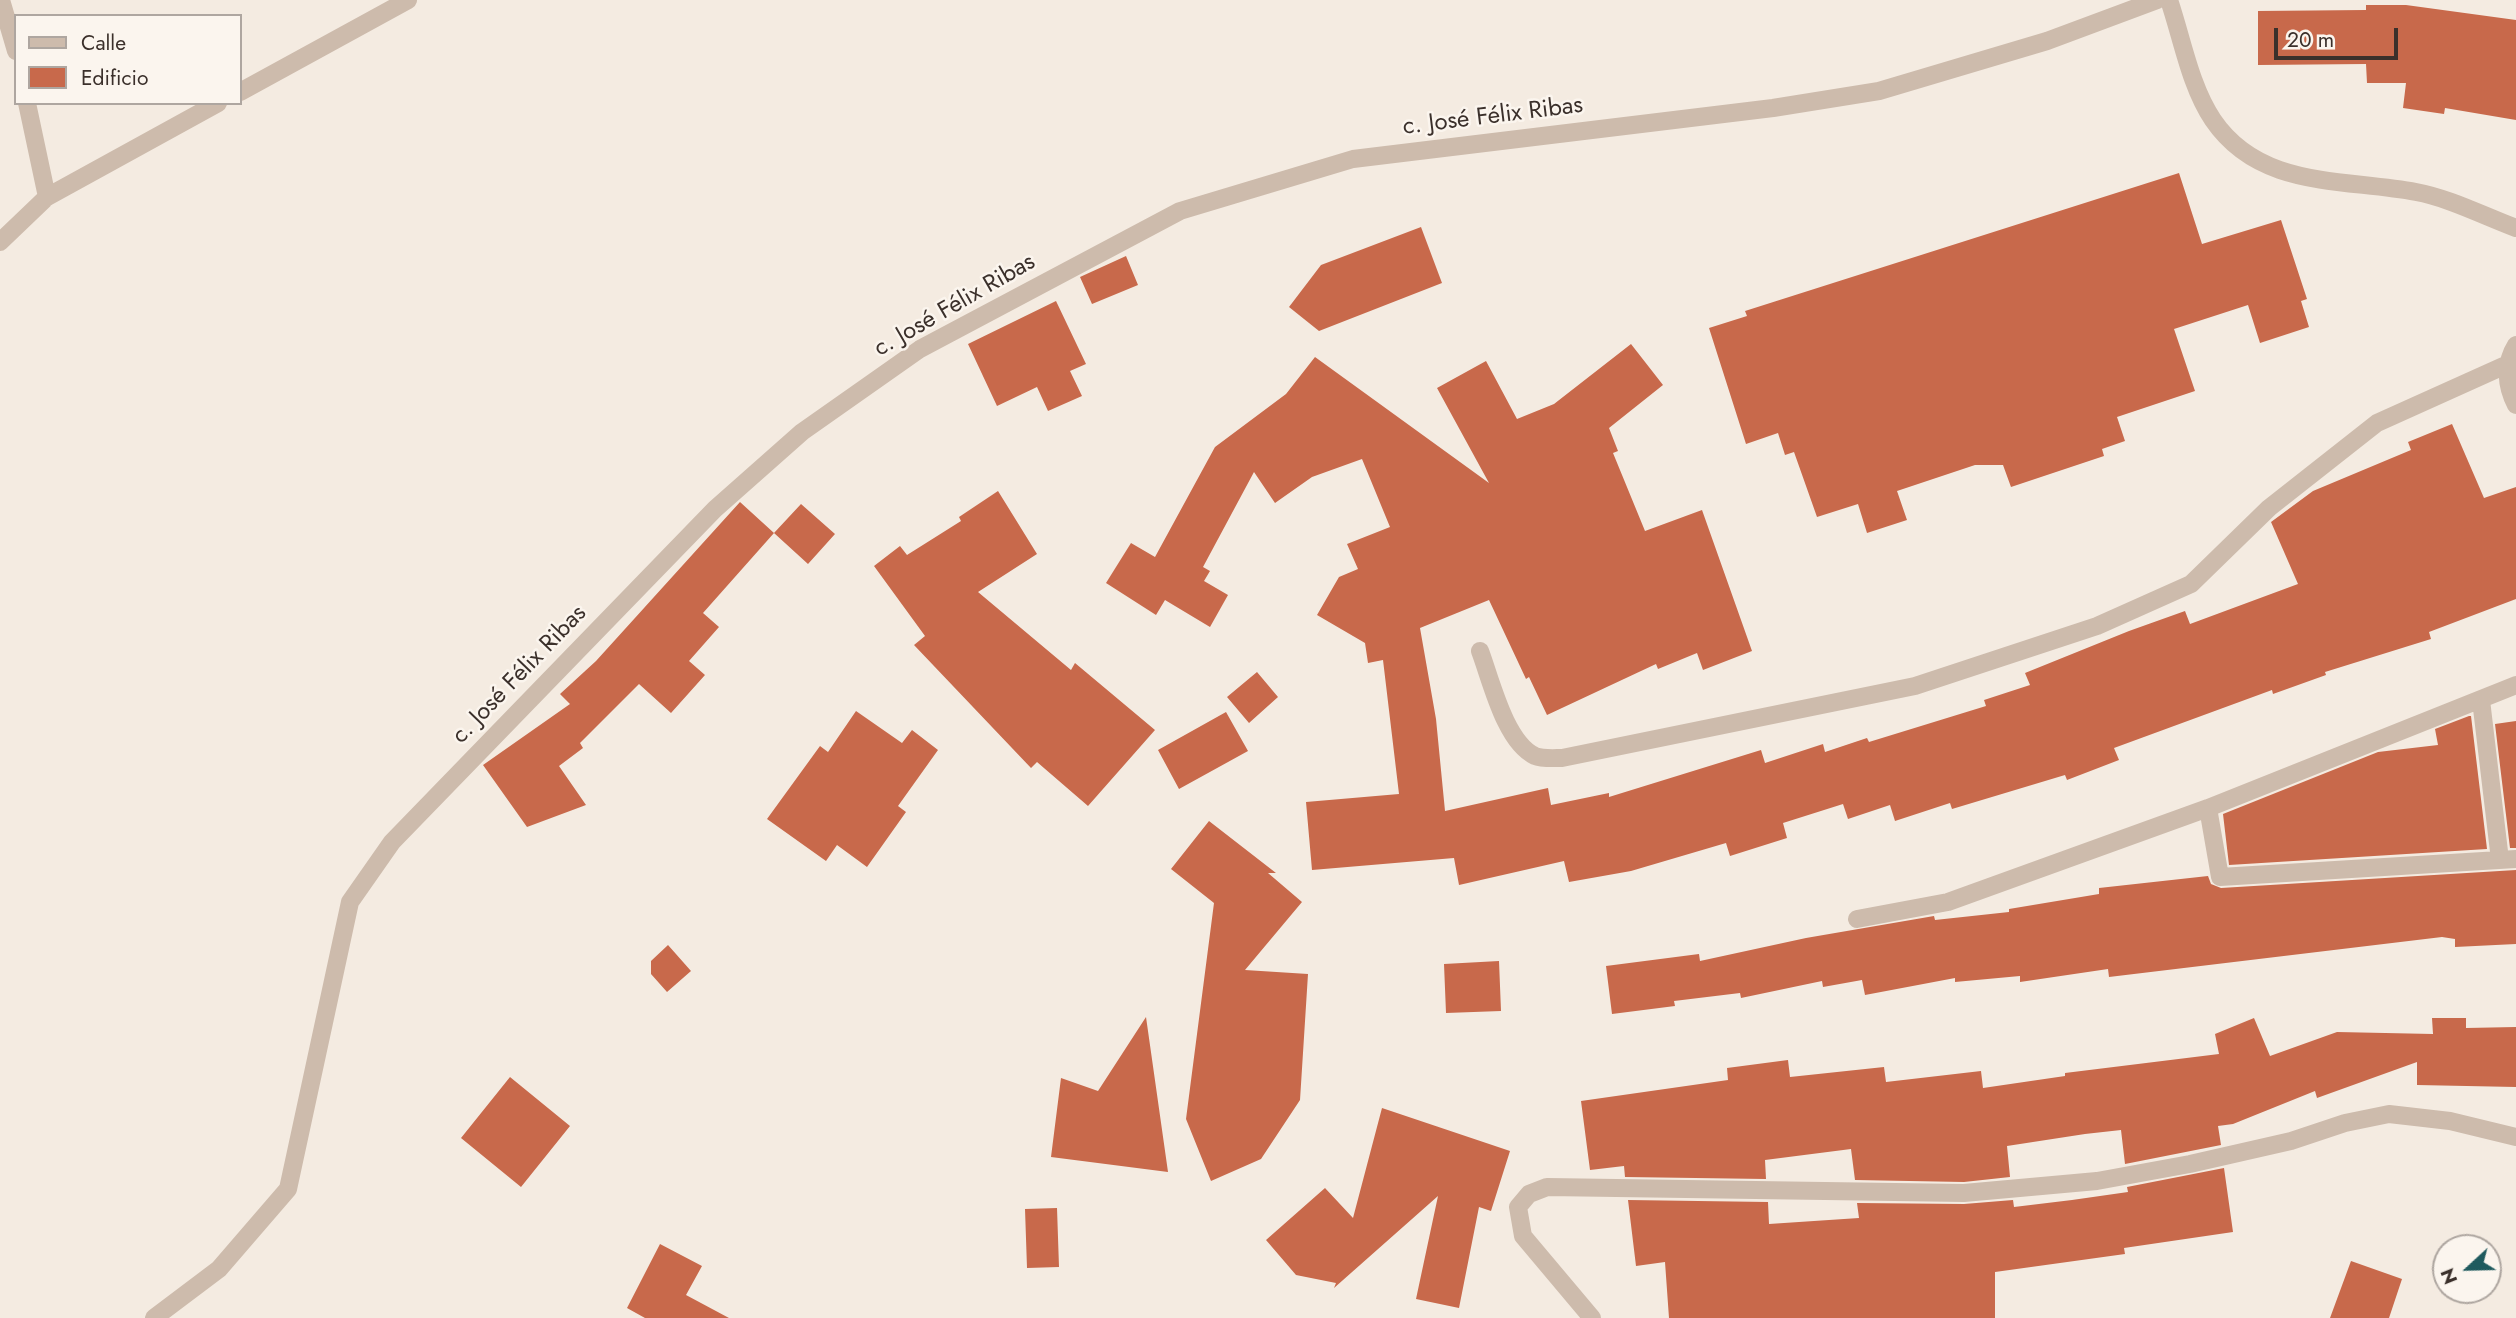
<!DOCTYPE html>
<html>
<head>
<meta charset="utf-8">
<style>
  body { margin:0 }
  #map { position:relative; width:2516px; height:1318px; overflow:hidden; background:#f4ebe1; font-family:Jost,sans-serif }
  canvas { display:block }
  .legend { position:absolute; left:14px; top:14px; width:228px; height:91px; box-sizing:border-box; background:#fbf5ee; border:2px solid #aea6a0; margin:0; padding:9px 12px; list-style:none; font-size:21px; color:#3b302b }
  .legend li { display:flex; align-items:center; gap:14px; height:35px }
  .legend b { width:35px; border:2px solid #aea6a0 }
  .north { position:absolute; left:2432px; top:1234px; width:70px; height:70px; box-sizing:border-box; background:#fbf5ee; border:2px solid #aea6a0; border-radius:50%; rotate:248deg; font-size:19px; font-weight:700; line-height:28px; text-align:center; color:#3b302b }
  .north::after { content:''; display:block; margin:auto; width:24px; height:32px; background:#1f5a5e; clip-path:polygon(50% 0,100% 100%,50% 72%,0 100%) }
  .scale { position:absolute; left:2274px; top:28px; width:124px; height:32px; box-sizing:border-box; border:4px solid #3b302b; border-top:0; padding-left:9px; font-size:21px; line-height:24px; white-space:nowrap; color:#3b302b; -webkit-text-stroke:5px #fbf5ee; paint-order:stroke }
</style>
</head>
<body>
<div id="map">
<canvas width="2516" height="1318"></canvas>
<ul class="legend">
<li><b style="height:9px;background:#cdbbac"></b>Calle</li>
<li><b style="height:19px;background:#c8694b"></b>Edificio</li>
</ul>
<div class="north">N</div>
<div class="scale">20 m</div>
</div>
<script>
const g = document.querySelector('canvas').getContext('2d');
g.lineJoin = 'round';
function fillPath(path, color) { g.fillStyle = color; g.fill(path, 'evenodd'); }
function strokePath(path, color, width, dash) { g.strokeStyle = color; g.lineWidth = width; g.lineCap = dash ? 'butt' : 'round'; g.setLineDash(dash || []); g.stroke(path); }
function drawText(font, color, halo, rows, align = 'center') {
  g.font = font + ' Jost,sans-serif'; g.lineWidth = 5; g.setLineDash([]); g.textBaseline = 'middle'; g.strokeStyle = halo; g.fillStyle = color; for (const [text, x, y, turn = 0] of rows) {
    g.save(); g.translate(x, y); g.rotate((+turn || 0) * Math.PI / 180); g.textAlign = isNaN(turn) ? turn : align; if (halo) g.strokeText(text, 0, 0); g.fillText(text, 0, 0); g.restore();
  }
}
fillPath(new Path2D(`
  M 2366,5 L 2406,5 L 2516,20 L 2516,120 L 2445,108 L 2444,114 L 2403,108 L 2406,83 L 2367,83 L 2366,64 L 2258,65 L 2258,11 L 2366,10 Z
  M 2179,173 L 2202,244 L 2281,220 L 2307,299 L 2301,301 L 2309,327 L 2260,343 L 2248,305 L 2174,329 L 2195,391 L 2117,417 L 2125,441 L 2102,449 L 2104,456 L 2011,487 L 2003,465 L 1975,465 L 1897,491 L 1907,520 L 1867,533 L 1858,504 L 1817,517 L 1794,452 L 1785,455 L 1778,433 L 1746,444 L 1709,328 L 1747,316 L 1745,311 Z
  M 1421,227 L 1442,283 L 1319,331 L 1289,307 L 1321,265 Z
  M 1126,256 L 1138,285 L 1092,304 L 1080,277 Z
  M 1056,301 L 1086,364 L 1070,371 L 1082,396 L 1048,411 L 1037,387 L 997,406 L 968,344 Z
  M 1631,344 L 1663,385 L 1609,428 L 1618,451 L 1613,453 L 1645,531 L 1702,510 L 1752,651 L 1703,670 L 1697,653 L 1658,669 L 1656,664 L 1547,715 L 1529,677 L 1526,679 L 1489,600 L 1420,628 L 1436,719 L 1445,811 L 1548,788 L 1551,805 L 1609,793 L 1609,797 L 1761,750 L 1765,763 L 1823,744 L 1825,752 L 1867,738 L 1869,742 L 1986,706 L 1984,700 L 2030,685 L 2025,673 L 2129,631 L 2185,611 L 2190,624 L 2298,584 L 2271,522 L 2313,491 L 2411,450 L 2408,442 L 2452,424 L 2484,498 L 2516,487 L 2516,599 L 2429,632 L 2431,639 L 2325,672 L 2326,675 L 2273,694 L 2272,690 L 2114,748 L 2119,760 L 2067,780 L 2065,775 L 1952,809 L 1950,803 L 1895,821 L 1890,805 L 1848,819 L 1843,804 L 1783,823 L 1787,838 L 1730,856 L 1726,843 L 1631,871 L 1569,882 L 1564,861 L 1459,885 L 1454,858 L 1312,870 L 1306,802 L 1399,794 L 1383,660 L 1368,663 L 1365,643 L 1317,615 L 1339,577 L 1358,569 L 1347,544 L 1390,527 L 1362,459 L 1312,477 L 1275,503 L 1254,472 L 1203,567 L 1210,571 L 1204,581 L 1228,595 L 1210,627 L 1165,600 L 1156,615 L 1106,583 L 1131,543 L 1155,557 L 1215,447 L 1286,394 L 1315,357 L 1489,483 L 1437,388 L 1486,361 L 1517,419 L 1554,404 Z
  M 998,491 L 1037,554 L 978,592 L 1071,670 L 1075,663 L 1155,730 L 1088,806 L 1037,762 L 1031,768 L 914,645 L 925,636 L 874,566 L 900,546 L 907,555 L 961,521 L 959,517 Z
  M 740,502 L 774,533 L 703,613 L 719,627 L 689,661 L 705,675 L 671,713 L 639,684 L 580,743 L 583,748 L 559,766 L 586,805 L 527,827 L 483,765 L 570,704 L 560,694 L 596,661 Z
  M 801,504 L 835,534 L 808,564 L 774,533 Z
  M 1257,672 L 1278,697 L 1249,723 L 1227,697 Z
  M 856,711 L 902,743 L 912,730 L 938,750 L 898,806 L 906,812 L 867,867 L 837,845 L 826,861 L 767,819 L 820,746 L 828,752 Z
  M 1226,712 L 1248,751 L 1179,789 L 1158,750 Z
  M 2469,716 L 2471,716 L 2487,849 L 2229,865 L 2223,814 L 2378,752 L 2438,745 L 2435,729 Z
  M 2516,721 L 2516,848 L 2510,848 L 2495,724 Z
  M 1209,821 L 1276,873 L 1268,873 L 1302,902 L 1245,970 L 1308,974 L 1300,1100 L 1261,1159 L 1211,1181 L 1186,1119 L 1214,903 L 1171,869 Z
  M 2516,870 L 2516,944 L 2455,947 L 2455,939 L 2442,937 L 2109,977 L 2108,969 L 2020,982 L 2020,976 L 1955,982 L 1955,978 L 1865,995 L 1862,980 L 1823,987 L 1822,981 L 1741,998 L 1740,993 L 1674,1001 L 1675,1006 L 1612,1014 L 1606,966 L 1699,954 L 1700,961 L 1806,938 L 1934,916 L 1935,920 L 2009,912 L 2009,909 L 2099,894 L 2099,888 L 2208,876 L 2211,884 L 2221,888 Z
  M 668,945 L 691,971 L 667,992 L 651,974 L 651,961 Z
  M 1499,961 L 1501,1011 L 1446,1013 L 1444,964 Z
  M 1146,1017 L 1168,1172 L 1051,1157 L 1061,1078 L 1098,1091 Z
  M 2254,1018 L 2270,1056 L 2337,1032 L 2433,1034 L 2432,1018 L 2466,1018 L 2466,1028 L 2516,1027 L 2516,1087 L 2417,1085 L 2417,1062 L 2317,1098 L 2315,1091 L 2233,1124 L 2218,1126 L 2221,1145 L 2125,1164 L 2121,1130 L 2085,1134 L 2007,1146 L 2010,1177 L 1964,1182 L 1855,1180 L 1851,1149 L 1765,1160 L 1766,1179 L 1625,1177 L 1624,1166 L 1590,1170 L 1581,1101 L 1728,1080 L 1727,1068 L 1788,1060 L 1790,1077 L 1884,1067 L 1886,1082 L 1981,1071 L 1983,1088 L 2065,1076 L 2065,1073 L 2219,1054 L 2215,1034 Z
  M 510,1077 L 570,1126 L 521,1187 L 461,1138 Z
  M 1382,1108 L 1510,1151 L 1491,1211 L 1479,1207 L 1459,1308 L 1416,1299 L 1438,1196 L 1334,1288 L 1336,1283 L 1296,1275 L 1266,1240 L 1325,1188 L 1353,1218 Z
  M 2224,1168 L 2233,1232 L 2124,1248 L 2125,1254 L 1995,1272 L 1995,1318 L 1669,1318 L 1665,1262 L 1636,1266 L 1628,1200 L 1768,1202 L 1769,1224 L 1859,1218 L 1857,1203 L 1964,1204 L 2013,1200 L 2014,1207 L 2072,1200 L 2128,1192 L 2127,1187 Z
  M 1057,1208 L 1059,1267 L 1027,1268 L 1025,1209 Z
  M 660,1244 L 702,1266 L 686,1295 L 729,1318 L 645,1318 L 627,1308 Z
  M 2351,1261 L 2402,1279 L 2389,1318 L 2330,1318 Z`), '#c8694b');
strokePath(new Path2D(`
  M 1,0 L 16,51
  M 2169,0 C 2182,38 2190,86 2213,120 C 2260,189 2342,178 2416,192 C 2449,198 2484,216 2516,228
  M 240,92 L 408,0
  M 27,103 L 47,197
  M 0,242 L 47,197 L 218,103
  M 2516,345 C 2504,364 2506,386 2516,405
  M 1480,651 C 1491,680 1505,742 1535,756 C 1542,759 1554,758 1562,758 L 1915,686 L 2097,626 L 2191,584 L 2269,508 L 2377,423 L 2508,364
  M 2481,700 L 2500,860
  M 2208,808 L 2220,877 L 2516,859
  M 1857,919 L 1948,902 L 2208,808 L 2516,685
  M 154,1318 L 219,1269 L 288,1189 L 350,902 L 392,842 L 715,509 L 802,432 L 920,349 L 1180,211 L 1353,159 L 1773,108 L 1879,91 L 2047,41 L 2157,0
  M 1592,1318 L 1523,1236 L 1518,1207 L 1529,1194 L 1547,1187 L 1964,1193 L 2097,1181 L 2190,1164 L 2291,1141 L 2345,1123 L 2389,1114 L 2450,1121 L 2516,1137`), '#cdbbac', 18);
drawText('24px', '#3b302b', '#fbf5ee', [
  ["c. José Félix Ribas",1493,117,-7],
  ["c. José Félix Ribas",955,306,-30],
  ["c. José Félix Ribas",520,675,-46]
]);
</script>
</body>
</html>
